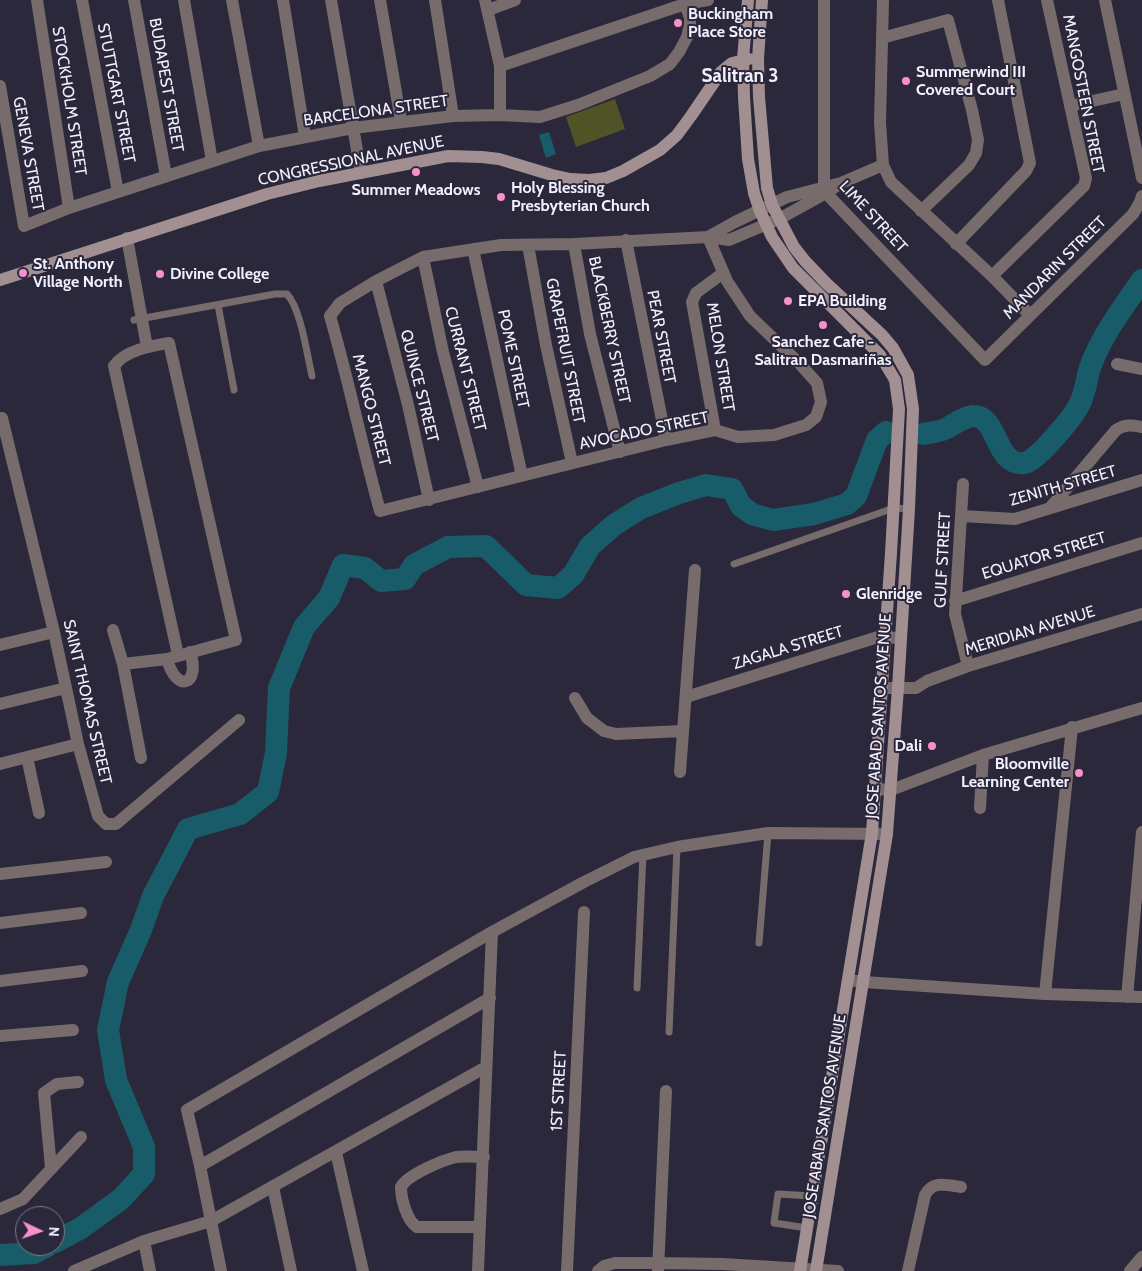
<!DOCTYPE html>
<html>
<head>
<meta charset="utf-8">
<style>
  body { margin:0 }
  #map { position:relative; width:1142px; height:1271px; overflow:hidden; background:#2b283b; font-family:Cabin,sans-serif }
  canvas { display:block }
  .north { position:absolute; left:15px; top:1206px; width:50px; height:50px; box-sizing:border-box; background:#2b283b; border:1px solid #7b7889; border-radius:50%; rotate:93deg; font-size:14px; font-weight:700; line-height:20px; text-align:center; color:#f3f1fe }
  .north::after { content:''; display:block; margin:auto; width:18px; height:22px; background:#f890cc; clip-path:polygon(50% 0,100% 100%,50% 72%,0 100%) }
</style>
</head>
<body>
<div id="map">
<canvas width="1142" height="1271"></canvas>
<div class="north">N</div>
</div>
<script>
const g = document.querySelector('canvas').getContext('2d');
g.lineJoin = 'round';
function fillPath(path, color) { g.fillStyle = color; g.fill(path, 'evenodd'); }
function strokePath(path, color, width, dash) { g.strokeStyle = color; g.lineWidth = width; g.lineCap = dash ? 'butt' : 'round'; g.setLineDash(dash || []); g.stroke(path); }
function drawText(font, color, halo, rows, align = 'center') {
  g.font = font + ' Cabin,sans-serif'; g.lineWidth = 4; g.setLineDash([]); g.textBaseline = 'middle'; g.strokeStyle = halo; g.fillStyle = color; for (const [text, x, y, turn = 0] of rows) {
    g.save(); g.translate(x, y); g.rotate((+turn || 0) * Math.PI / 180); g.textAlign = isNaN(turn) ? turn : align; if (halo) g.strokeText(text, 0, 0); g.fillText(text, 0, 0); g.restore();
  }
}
fillPath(new Path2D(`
  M 615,99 L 625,129 L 576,147 L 566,117 Z`), '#4f5326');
fillPath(new Path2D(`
  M 549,132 L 556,154 L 546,158 L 539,135 Z`), '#195c69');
strokePath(new Path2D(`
  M 923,434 C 932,432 941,432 949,427 C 956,423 964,417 973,416 C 999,415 994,467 1025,463 C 1036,462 1074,416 1079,405 C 1086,393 1086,378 1091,365 C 1102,335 1124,306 1142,280
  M 55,1242 L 81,1228 L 121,1199 L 144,1174 L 144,1147 L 116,1080 L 108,1030 L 118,982 L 141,930 L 153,896 L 188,829 L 240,814 L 268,792 L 276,753 L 279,688 L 304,627 L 329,598 L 343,565 L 365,568 L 381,581 L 405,579 L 414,565 L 448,547 L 486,546 L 526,585 L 558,588 L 573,575 L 590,546 L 614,525 L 641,508 L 679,493 L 706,485 L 732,489 L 741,506 L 752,514 L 773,520 L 814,514 L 847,504 L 856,496 L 877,440 L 886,432
  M 0,1255 L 34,1253 L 47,1246`), '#195c69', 22);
strokePath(new Path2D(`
  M 218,305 L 234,390
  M 134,320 L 275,294 L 287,294 C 301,309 307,355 312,376
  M 734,564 L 894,508 L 909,509
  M 759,943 L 768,833
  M 637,988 L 643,854
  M 669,1032 L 677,847
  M 807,1228 L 774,1223 L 778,1194 L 811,1196`), '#776b6c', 7);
strokePath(new Path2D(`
  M 37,0 L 69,208
  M 82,0 L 118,192
  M 134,0 L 166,176
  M 184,0 L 212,161
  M 232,0 L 259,146
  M 283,0 L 305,137
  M 331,0 L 361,173
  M 380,0 L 401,121
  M 435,0 L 453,116
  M 485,0 L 500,66 L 500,115
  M 824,0 L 824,187 L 826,193 L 985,360 L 1133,214 L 1140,202 L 1142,196
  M 883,0 L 880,123 L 883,165 L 891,182 L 992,276 L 1030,315
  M 1105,0 L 1142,178
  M 488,10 L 515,0
  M 882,38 L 948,20 L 972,110 L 978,140 L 976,153 L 969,165 L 921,211
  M 500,66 L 685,4 L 708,0
  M 0,86 L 24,226 L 69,208 L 259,146 L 353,128 L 453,116 L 500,115 L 540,117 L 578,105 L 650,76 L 670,64 L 679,52 L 687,37 L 690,25 L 690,18 L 684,0
  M 1070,106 L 1124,94
  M 708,237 L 727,281 L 750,316 L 800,364 L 817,383 L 821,402 L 816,417 L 806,425 L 774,435 L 738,437 L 715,430 L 666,440 L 380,511 C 362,447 349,381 330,316 L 340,303 L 376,281 L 423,257 L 501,245 L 574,244 L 708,237 L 729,240 L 779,219 L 826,193 L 841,183
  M 708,237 L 735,222 L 787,197 L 841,183 L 883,165
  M 127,238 L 147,347
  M 626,240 L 666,440
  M 574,244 L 590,334 L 620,452
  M 956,244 L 1026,171 L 1030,163 L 998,0
  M 528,245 L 546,345 L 572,463
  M 473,249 L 522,476
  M 423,257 L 443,352 L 478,487
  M 992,276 L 1084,186 L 1086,178 L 1047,0
  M 376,281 L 408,405 L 429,500
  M 1117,364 L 1142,369
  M 0,419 L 2,418 L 54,632 L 78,744 L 98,816 L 106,824 L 116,824 L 239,720
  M 715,430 L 692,302 L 696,293 L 723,273
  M 963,484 L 955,614 L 968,666
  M 1050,508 L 1116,430 C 1125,424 1132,425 1142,427
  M 962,516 L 1015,519 L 1142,480
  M 955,601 L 1142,543
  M 113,630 L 123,664 L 141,758
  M 0,645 L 54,632
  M 167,659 C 177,695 201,684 190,652
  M 123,664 L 167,659 L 236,640 L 169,343 C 151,346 125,350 114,366 L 178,655
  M 882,688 L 916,688 L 927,681 L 968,666 L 1142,614
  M 686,697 L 878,637 L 901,638
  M 575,698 L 587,718 L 604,731 L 616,734 L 683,731
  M 0,704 L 66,688
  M 27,757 L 39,813
  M 0,764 L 78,744
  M 680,772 L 695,570
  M 876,789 L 891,790 L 983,755 L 1142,708
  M 980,808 L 983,755
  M 0,874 L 106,862
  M 0,923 L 81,913
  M 848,980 L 864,982 L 1045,994 L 1142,997
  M 0,981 L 82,971
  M 1045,994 L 1072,727
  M 1127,997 L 1142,832
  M 0,1036 L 73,1030
  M 336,1152 L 363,1271
  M 200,1166 L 490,998
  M 51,1168 L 44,1093 L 57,1084 L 78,1082
  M 273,1187 L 291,1271
  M 0,1209 L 23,1199 L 81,1137
  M 480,1227 L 417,1227 C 407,1221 401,1199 401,1187 C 407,1175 443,1160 456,1157 C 465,1156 475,1157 484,1157
  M 144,1241 L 150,1271
  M 74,1271 L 144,1241 L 211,1221 L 486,1067
  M 221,1271 L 200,1166 L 187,1110 L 492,932 L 584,882 L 634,857 L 677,847 L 768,833 L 887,834
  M 478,1271 L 492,932
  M 567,1271 L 584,912
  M 598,1271 L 604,1266 L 615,1263 L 658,1263 L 723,1264 L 838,1271
  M 658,1271 L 666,1091
  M 908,1271 L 925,1195 C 933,1180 947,1185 961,1187
  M 1130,1271 L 1142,1257`), '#776b6c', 12);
strokePath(new Path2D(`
  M 748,0 L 743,59 L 744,97 L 748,159 L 754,193 L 760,211 L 772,237 L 793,268 L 880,355 L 895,380 L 899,409 L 891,553 L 872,833 L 800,1271
  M 762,0 L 758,59 L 759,97 L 767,188 L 772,205 L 794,247 L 805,261 L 826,283 L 882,335 L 893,348 L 908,375 L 913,409 L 909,509 L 898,688 L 887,834 L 816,1271
  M 0,280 L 267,194 L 319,181 L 448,156 L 482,157 L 499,159 L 552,175 L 570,179 L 589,180 L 606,178 L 623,171 L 660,150 L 677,135 L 691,116 L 721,72 L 732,63 L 749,59`), '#a28f91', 12);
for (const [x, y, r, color] of [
  [678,23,5,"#f890cc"],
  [906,81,5,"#f890cc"],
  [416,172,5,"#f890cc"],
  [501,197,5,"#f890cc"],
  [23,273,5,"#f890cc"],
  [160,274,5,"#f890cc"],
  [788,301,5,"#f890cc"],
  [823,325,5,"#f890cc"],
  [846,594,5,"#f890cc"],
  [932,746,5,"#f890cc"],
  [1079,773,5,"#f890cc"]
]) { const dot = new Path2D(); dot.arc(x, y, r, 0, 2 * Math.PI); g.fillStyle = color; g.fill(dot); strokePath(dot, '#2b283b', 2); }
drawText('bold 16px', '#f3f1fe', '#2b283b', [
  ["Buckingham",688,14],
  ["Place Store",688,32],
  ["Summerwind III",916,72],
  ["Covered Court",916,90],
  ["Holy Blessing",511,188],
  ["Presbyterian Church",511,206],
  ["Summer Meadows",416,190,"center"],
  ["St. Anthony",33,264],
  ["Village North",33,282],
  ["Divine College",170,274],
  ["EPA Building",798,301],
  ["Sanchez Cafe -",823,342,"center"],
  ["Salitran Dasmariñas",823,360,"center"],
  ["Glenridge",856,594],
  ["Dali",922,746,"right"],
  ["Bloomville",1069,764,"right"],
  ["Learning Center",1069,782,"right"]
], 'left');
drawText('16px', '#f3f1fe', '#2b283b', [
  ["BUDAPEST STREET",166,85,80],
  ["STUTTGART STREET",116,93,79],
  ["MANGOSTEEN STREET",1083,94,79],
  ["STOCKHOLM STREET",69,101,81],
  ["BARCELONA STREET",376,111,-8],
  ["GENEVA STREET",28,154,80],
  ["CONGRESSIONAL AVENUE",351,161,-12],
  ["LIME STREET",873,217,47],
  ["MANDARIN STREET",1055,268,-45],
  ["BLACKBERRY STREET",609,330,78],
  ["PEAR STREET",661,337,79],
  ["GRAPEFRUIT STREET",565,351,79],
  ["MELON STREET",720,357,81],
  ["POME STREET",513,359,78],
  ["CURRANT STREET",465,369,76],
  ["QUINCE STREET",419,386,76],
  ["MANGO STREET",371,410,76],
  ["AVOCADO STREET",644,431,-12],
  ["ZENITH STREET",1063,486,-16],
  ["EQUATOR STREET",1044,556,-17],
  ["GULF STREET",943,560,-87],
  ["MERIDIAN AVENUE",1030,631,-17],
  ["ZAGALA STREET",788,648,-17],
  ["SAINT THOMAS STREET",87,702,77],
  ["JOSE ABAD SANTOS AVENUE",879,716,-86],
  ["1ST STREET",559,1091,-87],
  ["JOSE ABAD SANTOS AVENUE",825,1116,-81]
]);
drawText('bold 19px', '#f3f1fe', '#2b283b', [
  ["Salitran 3",740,76]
]);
</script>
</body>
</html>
